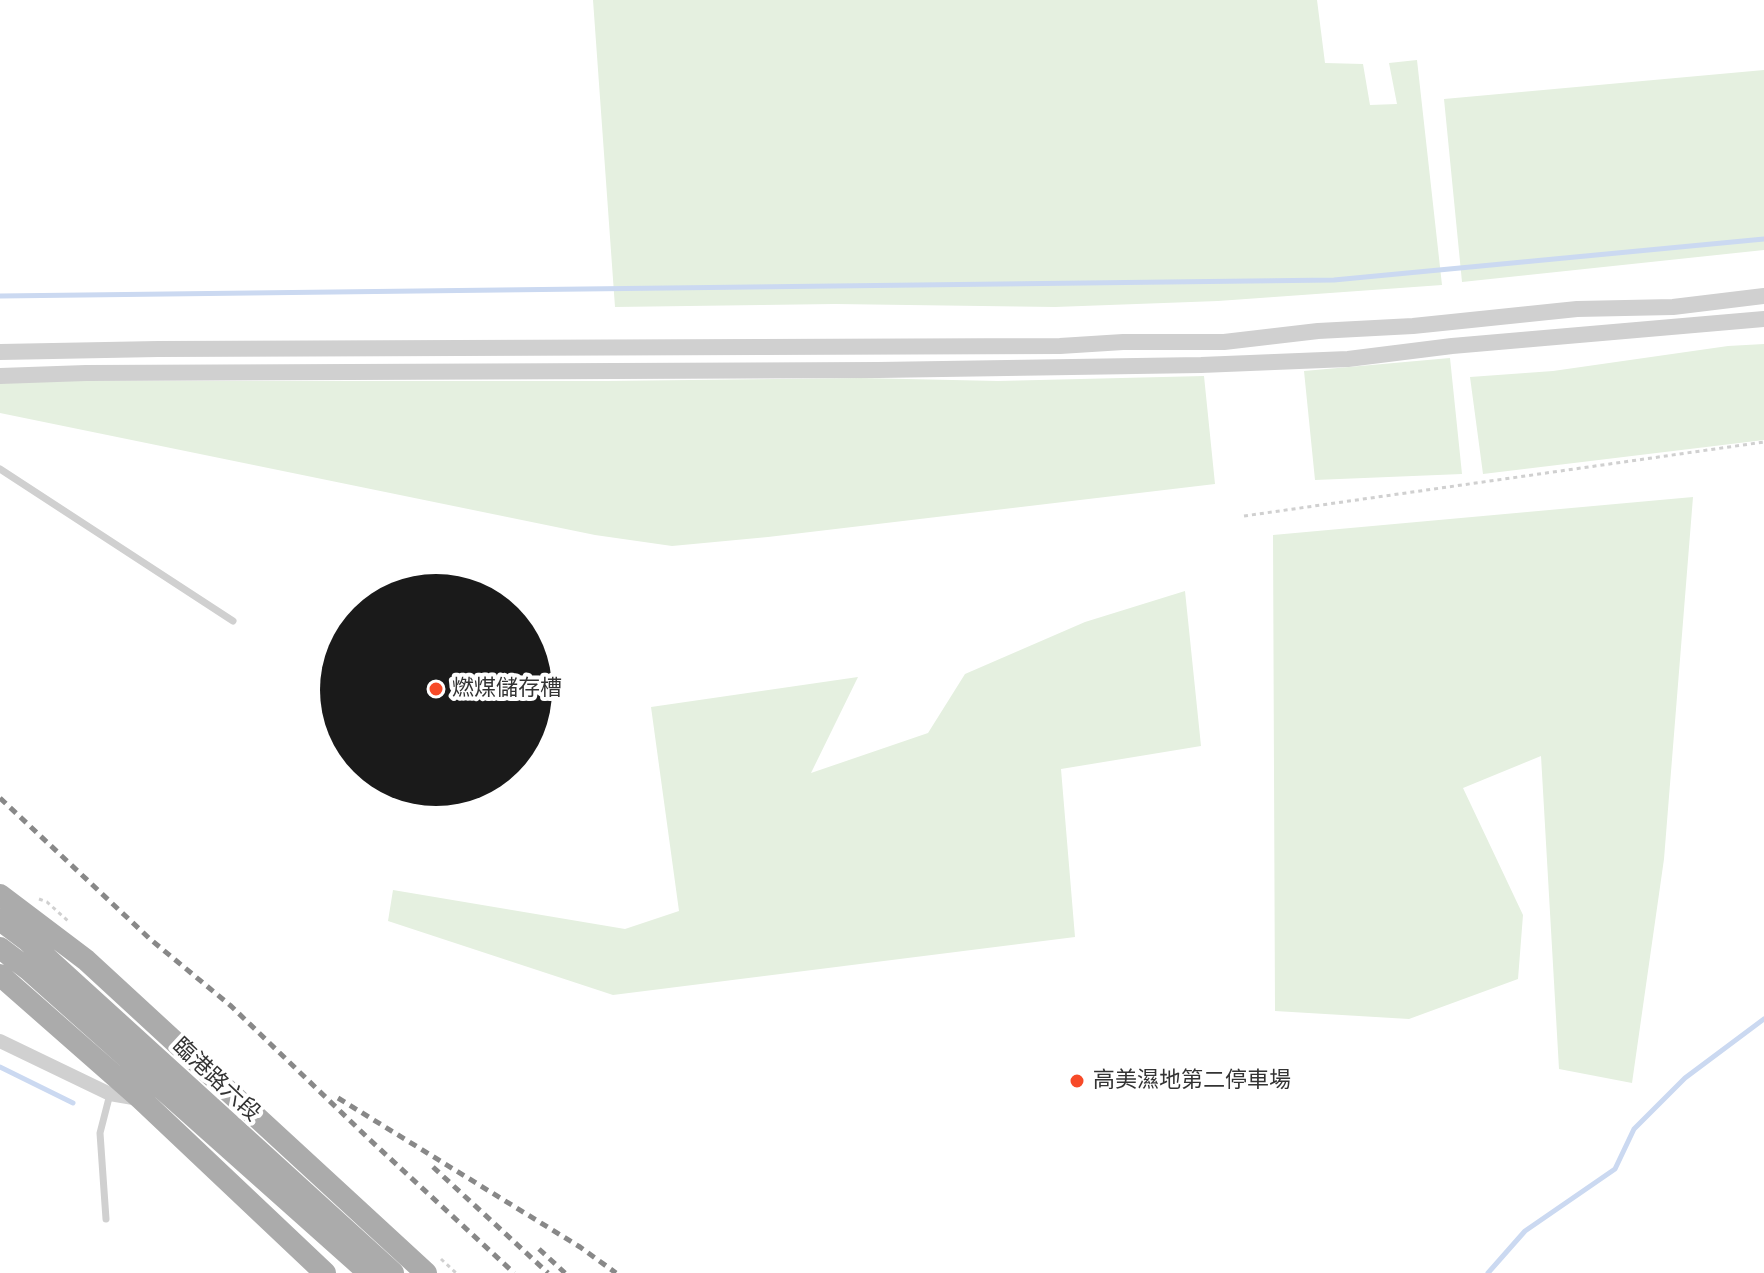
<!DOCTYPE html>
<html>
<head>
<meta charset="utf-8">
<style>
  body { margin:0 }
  canvas { display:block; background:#fff }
</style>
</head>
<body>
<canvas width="1764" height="1273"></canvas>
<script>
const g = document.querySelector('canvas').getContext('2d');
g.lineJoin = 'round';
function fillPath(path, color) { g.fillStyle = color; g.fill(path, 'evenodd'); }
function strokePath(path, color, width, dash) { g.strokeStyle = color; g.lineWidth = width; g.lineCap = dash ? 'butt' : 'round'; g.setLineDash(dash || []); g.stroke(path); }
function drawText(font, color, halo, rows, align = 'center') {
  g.font = font + ' Manrope,"Noto Sans TC",sans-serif'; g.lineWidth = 8; g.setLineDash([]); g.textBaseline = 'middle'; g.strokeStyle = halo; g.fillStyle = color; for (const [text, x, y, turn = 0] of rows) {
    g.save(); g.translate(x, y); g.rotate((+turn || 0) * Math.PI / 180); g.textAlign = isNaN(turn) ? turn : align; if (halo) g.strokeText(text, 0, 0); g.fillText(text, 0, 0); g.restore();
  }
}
fillPath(new Path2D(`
  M 593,0 L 1317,0 L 1325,63 L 1363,64 L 1370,105 L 1397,104 L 1389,63 L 1417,60 L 1442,285 L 1218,301 L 1055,307 L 835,304 L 615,307 Z
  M 1764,70 L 1764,250 L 1462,282 L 1444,99 Z
  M 1764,344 L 1764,440 L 1483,474 L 1470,377 L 1553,371 L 1728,346 Z
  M 1450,358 L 1462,474 L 1315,480 L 1304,371 Z
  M 1204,376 L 1215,484 L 768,537 L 672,546 L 595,535 L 0,413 L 0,382 L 25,381 L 606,381 L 861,378 L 998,381 Z
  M 1693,497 L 1664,859 L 1632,1083 L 1559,1069 L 1541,756 L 1463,788 L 1523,915 L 1518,979 L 1409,1019 L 1275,1011 L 1273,535 Z
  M 1185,591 L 1201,746 L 1061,769 L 1075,937 L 613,995 L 388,921 L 393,890 L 625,929 L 679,911 L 651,707 L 858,677 L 811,773 L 928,733 L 965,674 L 1085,622 Z`), '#e5f0e0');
strokePath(new Path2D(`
  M 0,296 L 1334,280 L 1764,239
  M 0,1067 L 73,1103
  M 1488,1273 L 1525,1231 L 1615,1169 L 1634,1129 L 1685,1078 L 1764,1019`), '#cbd9f1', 5);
fillPath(new Path2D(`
  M320 690a116 116 0 1 1 232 0a116 116 0 1 1-232 0Z`), '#1a1a1a');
strokePath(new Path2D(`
  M 1244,516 L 1764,442
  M 39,899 L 47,902 L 68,921
  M 441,1259 L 456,1273`), '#d0d0d0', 3, [4, 4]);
strokePath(new Path2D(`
  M 0,469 L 233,621
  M 106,1219 L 100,1133 L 110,1094`), '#d0d0d0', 7);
strokePath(new Path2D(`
  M 0,1041 L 110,1094 L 139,1099`), '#d0d0d0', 14);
strokePath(new Path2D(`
  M 0,352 L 158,349 L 1060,346 L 1123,342 L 1224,342 L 1318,331 L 1413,326 L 1577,309 L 1673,307 L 1764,296
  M 0,376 L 86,373 L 878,370 L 1201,365 L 1348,359 L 1452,346 L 1764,319`), '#d0d0d0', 16);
strokePath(new Path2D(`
  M 0,895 L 86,960 L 426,1273
  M 0,920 L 28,941 L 393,1273
  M 0,948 L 29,970 L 369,1273
  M 0,975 L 141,1099 L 325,1273`), '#ababab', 22);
strokePath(new Path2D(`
  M 0,798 L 150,939 L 231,1006 L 369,1139 L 514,1273
  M 338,1098 L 580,1247 L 616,1273
  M 433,1167 L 548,1273
  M 539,1249 L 565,1273`), '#888', 5, [8, 6]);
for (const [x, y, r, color] of [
  [436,689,8,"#f74a28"],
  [1077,1081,8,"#f74a28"]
]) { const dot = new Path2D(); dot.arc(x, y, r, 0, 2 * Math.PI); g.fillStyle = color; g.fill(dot); strokePath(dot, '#fff', 3); }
drawText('22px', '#333', '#fff', [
  ["燃煤儲存槽",452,689],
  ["高美濕地第二停車場",1093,1081]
], 'left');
drawText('22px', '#333', '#fff', [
  ["臨港路六段",216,1080,43]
]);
</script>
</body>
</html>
